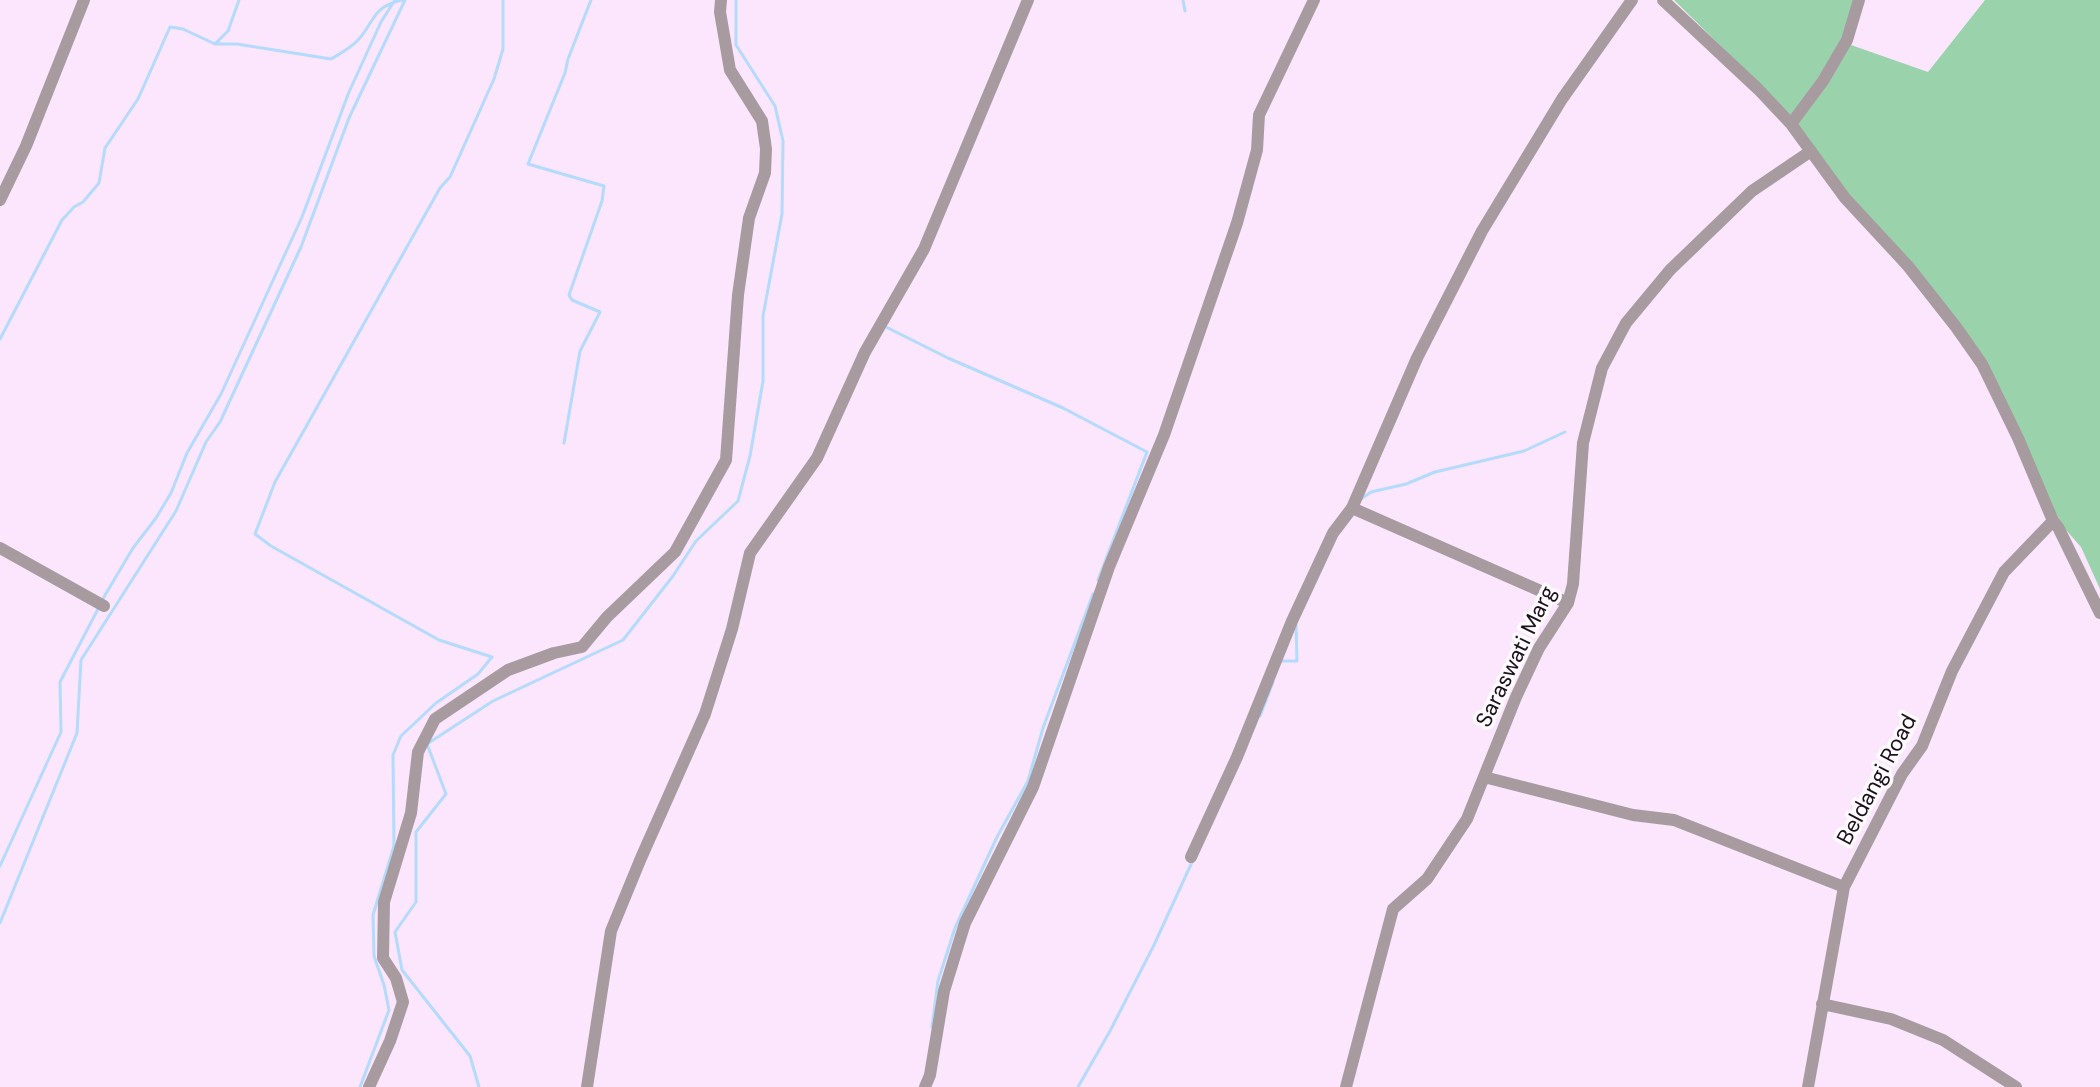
<!DOCTYPE html>
<html>
<head>
<meta charset="utf-8">
<style>
  body { margin:0 }
  canvas { display:block; background:#fbe6fd }
</style>
</head>
<body>
<canvas width="2100" height="1087"></canvas>
<script>
const g = document.querySelector('canvas').getContext('2d');
g.lineJoin = 'round';
function fillPath(path, color) { g.fillStyle = color; g.fill(path, 'evenodd'); }
function strokePath(path, color, width, dash) { g.strokeStyle = color; g.lineWidth = width; g.lineCap = dash ? 'butt' : 'round'; g.setLineDash(dash || []); g.stroke(path); }
function drawText(font, color, halo, rows, align = 'center') {
  g.font = font + ' "DM Sans",sans-serif'; g.lineWidth = 7; g.setLineDash([]); g.textBaseline = 'middle'; g.strokeStyle = halo; g.fillStyle = color; for (const [text, x, y, turn = 0] of rows) {
    g.save(); g.translate(x, y); g.rotate((+turn || 0) * Math.PI / 180); g.textAlign = isNaN(turn) ? turn : align; if (halo) g.strokeText(text, 0, 0); g.fillText(text, 0, 0); g.restore();
  }
}
fillPath(new Path2D(`
  M 1674,0 L 1861,0 L 1851,45 L 1928,72 L 1985,0 L 2100,0 L 2100,589 L 2081,547 L 2051,513 L 1994,383 L 1741,66 Z`), '#9ad3ab');
strokePath(new Path2D(`
  M 1183,0 L 1185,11
  M 215,44 L 228,31 L 239,0
  M 884,326 L 948,358 L 1063,408 L 1147,452 L 1098,580
  M 0,339 L 62,220 L 74,207 L 83,202 L 99,183 L 105,148 L 138,99 L 170,27 L 183,29 L 215,44 L 237,44 L 331,59 C 341,53 351,48 359,39 C 375,21 372,7 402,0
  M 564,443 L 580,351 L 600,312 L 572,300 L 569,295 L 602,201 L 604,186 L 528,164 L 565,73 L 568,59 L 591,0
  M 1361,499 L 1371,492 L 1406,484 L 1435,472 L 1524,451 L 1565,432
  M 101,602 L 133,548 L 156,518 L 171,493 L 187,453 L 221,394 L 302,217 L 349,92 L 381,22 L 395,0
  M 1281,661 L 1297,661 L 1296,625
  M 1260,716 L 1273,682
  M 0,866 L 61,732 L 60,682 L 98,609
  M 0,923 L 77,733 L 81,660 L 176,511 L 206,442 L 220,422 L 301,247 L 349,118 L 405,0
  M 932,1027 L 938,981 L 955,928 L 997,837 L 1028,781 L 1043,728 L 1093,594
  M 360,1087 L 389,1010 L 384,985 L 374,956 L 373,915 L 394,846 L 393,755 L 401,736 L 436,703 L 478,674 L 492,657 L 439,640 L 271,546 L 255,534 L 275,482 L 440,188 L 450,177 L 494,79 L 503,49 L 503,0
  M 479,1087 L 470,1056 L 402,970 L 395,932 L 416,902 L 416,832 L 446,794 L 427,744 L 493,701 L 623,640 L 673,576 L 696,541 L 738,501 L 750,456 L 763,381 L 763,316 L 782,214 L 783,141 L 775,106 L 736,45 L 736,0
  M 1078,1087 L 1110,1031 L 1154,945 L 1193,860`), '#b4dafc', 3);
strokePath(new Path2D(`
  M 1663,0 L 1758,89 L 1791,124 L 1845,198 L 1908,266 L 1956,327 L 1982,364 L 2018,438 L 2053,521 L 2058,527 L 2100,613
  M 1791,124 L 1823,81 L 1847,40 L 1859,0
  M 0,200 L 26,146 L 84,0
  M 1352,508 L 1568,603
  M 0,548 L 104,606
  M 1484,777 L 1633,815 L 1674,820 L 1844,887
  M 1191,857 L 1237,757 L 1292,621 L 1333,533 L 1352,508 L 1417,358 L 1482,231 L 1562,99 L 1632,0
  M 1822,1004 L 1891,1019 L 1943,1040 L 2016,1087
  M 369,1087 L 390,1041 L 403,1002 L 396,978 L 383,958 L 384,902 L 411,813 L 418,752 L 435,719 L 508,670 L 554,653 L 582,647 L 607,617 L 675,552 L 726,460 L 738,295 L 749,218 L 765,173 L 766,149 L 762,121 L 730,70 L 720,12 L 721,0
  M 587,1087 L 611,931 L 641,858 L 705,714 L 732,629 L 750,553 L 817,458 L 865,352 L 924,249 L 1028,0
  M 925,1087 L 930,1075 L 944,991 L 965,923 L 1033,787 L 1109,567 L 1164,435 L 1237,223 L 1257,150 L 1259,115 L 1314,0
  M 1346,1087 L 1393,909 L 1427,879 L 1467,819 L 1516,697 L 1539,648 L 1568,603 L 1573,584 L 1583,443 L 1602,368 L 1626,323 L 1670,270 L 1752,191 L 1811,151
  M 1808,1087 L 1844,887 L 1902,774 L 1922,746 L 1952,671 L 2004,572 L 2053,521`), '#a89ba0', 12);
drawText('22px', '#181118', '#fefafe', [
  ["Saraswati Marg",1517,657,-64],
  ["Beldangi Road",1878,780,-62]
]);
</script>
</body>
</html>
